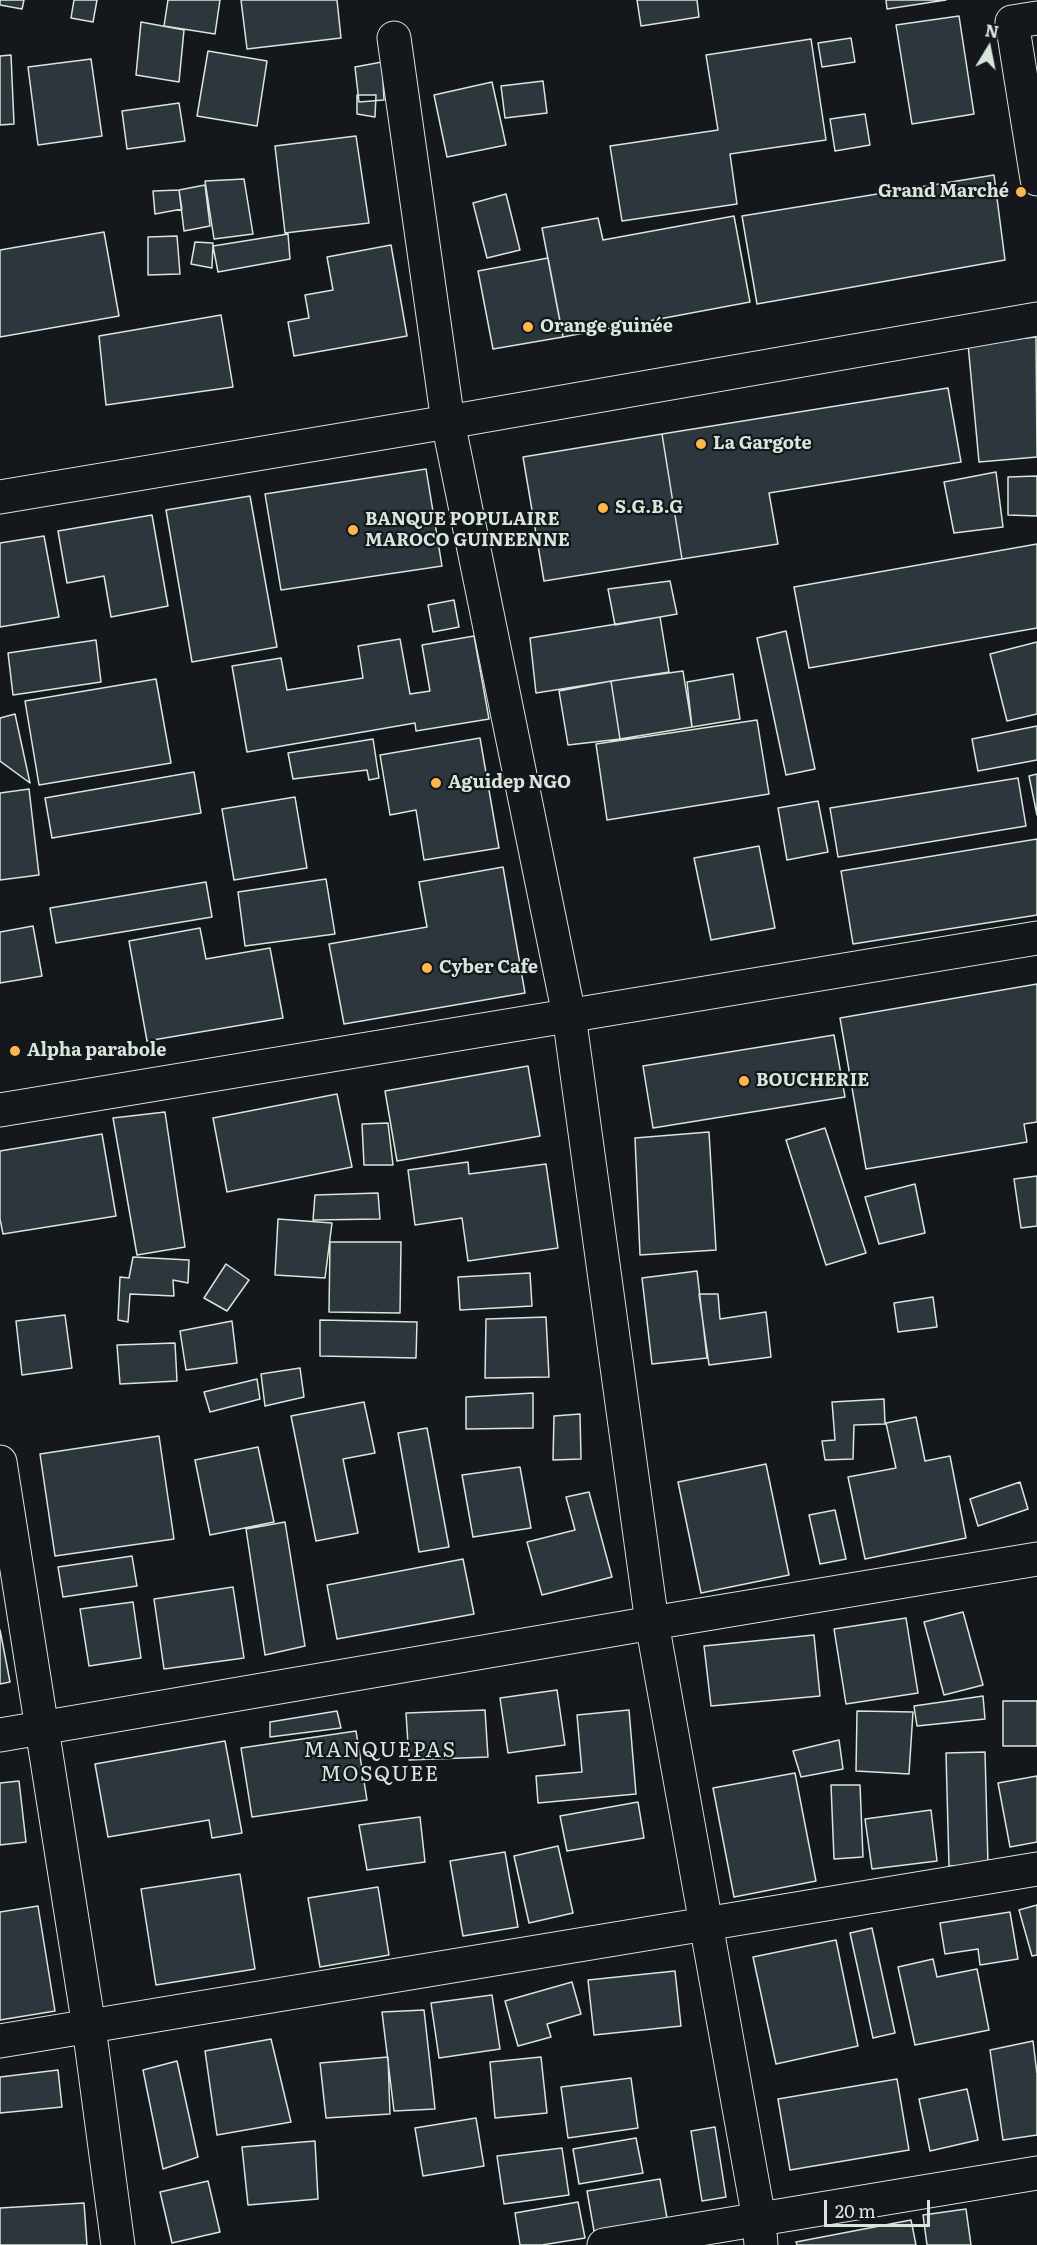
<!DOCTYPE html>
<html>
<head>
<meta charset="utf-8">
<style>
  body { margin:0 }
  #map { position:relative; width:1037px; height:2245px; overflow:hidden; background:#14181c; font-family:Literata,serif }
  canvas { display:block }
  .north { position:absolute; left:959px; top:18px; width:60px; height:60px; -webkit-text-stroke:4px #14181c; paint-order:stroke; rotate:10deg; font-size:16px; font-weight:700; line-height:24px; text-align:center; color:#d8e6dc }
  .north::after { content:''; display:block; margin:auto; width:21px; height:27px; background:#d8e6dc; clip-path:polygon(50% 0,100% 100%,50% 72%,0 100%) }
  .scale { position:absolute; left:824px; top:2200px; width:106px; height:27px; box-sizing:border-box; border:3px solid #d8e6dc; border-top:0; padding-left:8px; font-size:18px; line-height:21px; white-space:nowrap; color:#d8e6dc; -webkit-text-stroke:4px #14181c; paint-order:stroke }
</style>
</head>
<body>
<div id="map">
<canvas width="1037" height="2245"></canvas>
<div class="north">N</div>
<div class="scale">20 m</div>
</div>
<script>
const g = document.querySelector('canvas').getContext('2d');
g.lineJoin = 'round';
function fillPath(path, color) { g.fillStyle = color; g.fill(path, 'evenodd'); }
function strokePath(path, color, width, dash) { g.strokeStyle = color; g.lineWidth = width; g.lineCap = dash ? 'butt' : 'round'; g.setLineDash(dash || []); g.stroke(path); }
function drawText(font, color, halo, rows, align = 'center') {
  g.font = font + ' Literata,serif'; g.lineWidth = 4.5; g.setLineDash([]); g.textBaseline = 'middle'; g.strokeStyle = halo; g.fillStyle = color; for (const [text, x, y, turn = 0] of rows) {
    g.save(); g.translate(x, y); g.rotate((+turn || 0) * Math.PI / 180); g.textAlign = isNaN(turn) ? turn : align; if (halo) g.strokeText(text, 0, 0); g.fillText(text, 0, 0); g.restore();
  }
}
const building = new Path2D(`
  M 0,0 L 24,0 L 22,9 L 0,5 Z
  M 74,0 L 97,0 L 93,22 L 71,18 Z
  M 168,0 L 220,0 L 215,34 L 164,26 Z
  M 241,0 L 337,0 L 341,38 L 247,49 Z
  M 637,0 L 697,0 L 699,17 L 641,26 Z
  M 886,0 L 946,0 L 887,9 Z
  M 959,16 L 974,114 L 912,124 L 896,25 Z
  M 141,22 L 184,30 L 179,82 L 136,75 Z
  M 851,38 L 855,62 L 822,67 L 818,43 Z
  M 811,39 L 826,140 L 730,154 L 737,204 L 622,221 L 610,146 L 718,130 L 706,55 Z
  M 208,51 L 267,61 L 257,126 L 197,116 Z
  M 11,55 L 14,124 L 0,125 L 0,56 Z
  M 91,59 L 102,136 L 38,145 L 28,67 Z
  M 382,62 L 384,100 L 359,102 L 355,67 Z
  M 543,81 L 547,113 L 505,118 L 501,86 Z
  M 492,82 L 506,145 L 447,157 L 434,95 Z
  M 357,95 L 376,95 L 375,117 L 357,114 Z
  M 179,103 L 185,141 L 127,149 L 122,111 Z
  M 865,114 L 870,145 L 835,151 L 830,119 Z
  M 356,136 L 369,223 L 285,233 L 275,146 Z
  M 994,175 L 1005,260 L 757,304 L 742,216 Z
  M 244,179 L 253,234 L 214,239 L 205,181 Z
  M 205,185 L 210,226 L 184,231 L 179,190 Z
  M 179,190 L 182,209 L 155,214 L 153,191 Z
  M 506,194 L 520,250 L 487,258 L 473,203 Z
  M 734,216 L 750,302 L 563,337 L 542,228 L 598,218 L 603,240 Z
  M 104,232 L 119,316 L 0,337 L 0,250 Z
  M 288,234 L 290,259 L 218,272 L 213,246 Z
  M 177,236 L 180,274 L 148,275 L 148,237 Z
  M 195,242 L 213,243 L 212,268 L 191,264 Z
  M 391,245 L 407,336 L 294,356 L 288,322 L 309,318 L 305,295 L 333,290 L 327,257 Z
  M 548,258 L 563,337 L 493,349 L 478,271 Z
  M 221,315 L 233,387 L 106,405 L 99,336 Z
  M 1036,337 L 1037,457 L 979,462 L 968,344 Z
  M 948,388 L 961,462 L 769,493 L 778,544 L 682,559 L 662,434 Z
  M 662,434 L 682,559 L 544,581 L 523,457 Z
  M 426,469 L 442,566 L 281,590 L 265,494 Z
  M 996,472 L 1003,527 L 954,533 L 944,482 Z
  M 1037,476 L 1037,516 L 1008,515 L 1008,477 Z
  M 250,496 L 277,647 L 192,662 L 166,510 Z
  M 152,515 L 168,606 L 111,617 L 104,576 L 67,583 L 58,531 Z
  M 44,536 L 59,617 L 0,627 L 0,543 Z
  M 1037,544 L 1037,628 L 809,668 L 794,587 Z
  M 670,581 L 677,614 L 615,625 L 608,589 Z
  M 454,600 L 459,627 L 433,632 L 428,605 Z
  M 660,617 L 669,672 L 536,693 L 530,638 Z
  M 786,631 L 815,769 L 786,775 L 757,638 Z
  M 474,636 L 489,719 L 416,731 L 415,723 L 247,752 L 232,666 L 281,658 L 287,690 L 363,678 L 358,646 L 400,639 L 410,694 L 430,691 L 422,645 Z
  M 96,640 L 101,682 L 13,695 L 8,653 Z
  M 1037,642 L 1037,714 L 1007,721 L 990,654 Z
  M 683,671 L 692,727 L 620,739 L 611,681 Z
  M 733,674 L 740,719 L 692,727 L 687,682 Z
  M 156,679 L 171,763 L 39,785 L 25,701 Z
  M 611,681 L 620,739 L 568,745 L 559,691 Z
  M 15,714 L 30,783 L 0,761 L 0,718 Z
  M 757,720 L 769,794 L 607,820 L 596,744 Z
  M 1037,726 L 1037,760 L 978,771 L 972,739 Z
  M 480,738 L 499,848 L 424,860 L 416,810 L 390,815 L 380,755 Z
  M 373,739 L 379,778 L 369,780 L 367,770 L 293,779 L 288,753 Z
  M 194,772 L 201,813 L 52,838 L 45,798 Z
  M 1037,774 L 1037,815 L 1029,776 Z
  M 1018,778 L 1026,826 L 838,857 L 830,808 Z
  M 29,789 L 39,875 L 0,880 L 0,793 Z
  M 295,797 L 307,868 L 234,880 L 222,809 Z
  M 818,801 L 828,852 L 787,860 L 778,808 Z
  M 1037,839 L 1037,915 L 853,944 L 841,871 Z
  M 759,846 L 775,928 L 711,940 L 694,858 Z
  M 503,867 L 525,993 L 344,1024 L 329,944 L 427,927 L 419,882 Z
  M 326,879 L 335,934 L 245,946 L 238,892 Z
  M 206,882 L 212,917 L 56,943 L 50,908 Z
  M 33,926 L 42,976 L 0,983 L 0,932 Z
  M 200,928 L 206,959 L 270,948 L 283,1018 L 147,1041 L 129,941 Z
  M 1037,984 L 1037,1122 L 1024,1124 L 1027,1142 L 866,1169 L 840,1018 Z
  M 834,1035 L 845,1097 L 653,1128 L 643,1066 Z
  M 528,1066 L 540,1136 L 397,1161 L 385,1091 Z
  M 337,1094 L 352,1167 L 227,1192 L 213,1118 Z
  M 165,1112 L 185,1247 L 137,1255 L 113,1118 Z
  M 388,1123 L 393,1165 L 364,1165 L 362,1124 Z
  M 825,1128 L 866,1253 L 826,1265 L 786,1140 Z
  M 709,1132 L 716,1250 L 640,1255 L 635,1138 Z
  M 102,1134 L 116,1216 L 3,1234 L 0,1219 L 0,1151 Z
  M 468,1162 L 469,1174 L 546,1164 L 558,1248 L 468,1261 L 462,1218 L 415,1225 L 408,1170 Z
  M 1037,1176 L 1037,1226 L 1021,1228 L 1014,1179 Z
  M 915,1184 L 925,1233 L 879,1244 L 865,1197 Z
  M 378,1193 L 380,1219 L 313,1220 L 315,1195 Z
  M 278,1219 L 332,1223 L 325,1278 L 275,1275 Z
  M 330,1242 L 401,1242 L 400,1313 L 329,1312 Z
  M 133,1257 L 189,1260 L 188,1283 L 173,1280 L 174,1296 L 130,1294 L 128,1322 L 118,1320 L 120,1277 L 129,1278 Z
  M 226,1264 L 249,1280 L 227,1311 L 204,1298 Z
  M 697,1271 L 707,1358 L 652,1364 L 642,1278 Z
  M 530,1273 L 532,1306 L 460,1310 L 458,1277 Z
  M 699,1294 L 718,1294 L 720,1319 L 766,1312 L 771,1357 L 709,1365 Z
  M 933,1297 L 937,1327 L 898,1332 L 894,1303 Z
  M 65,1315 L 72,1368 L 22,1375 L 16,1321 Z
  M 546,1317 L 549,1377 L 485,1378 L 486,1319 Z
  M 320,1320 L 417,1322 L 416,1358 L 320,1356 Z
  M 232,1321 L 237,1363 L 186,1370 L 180,1331 Z
  M 175,1343 L 177,1381 L 120,1384 L 117,1345 Z
  M 300,1368 L 304,1397 L 265,1406 L 261,1374 Z
  M 257,1379 L 260,1399 L 210,1412 L 204,1392 Z
  M 533,1393 L 533,1428 L 466,1429 L 466,1397 Z
  M 884,1399 L 885,1424 L 854,1425 L 853,1459 L 825,1460 L 822,1441 L 835,1440 L 832,1402 Z
  M 364,1402 L 375,1453 L 343,1459 L 358,1533 L 316,1541 L 291,1416 Z
  M 580,1414 L 581,1459 L 553,1460 L 554,1416 Z
  M 916,1417 L 925,1461 L 950,1456 L 966,1538 L 865,1559 L 848,1477 L 896,1468 L 886,1423 Z
  M 427,1428 L 449,1547 L 419,1552 L 398,1433 Z
  M 159,1436 L 174,1539 L 55,1556 L 40,1454 Z
  M 258,1447 L 274,1522 L 210,1535 L 195,1460 Z
  M 766,1464 L 789,1575 L 701,1593 L 678,1482 Z
  M 520,1467 L 531,1528 L 473,1537 L 462,1475 Z
  M 1020,1482 L 1028,1509 L 978,1526 L 970,1499 Z
  M 589,1492 L 612,1577 L 542,1595 L 527,1542 L 575,1530 L 566,1497 Z
  M 835,1510 L 846,1559 L 820,1564 L 809,1515 Z
  M 285,1522 L 305,1646 L 265,1655 L 246,1529 Z
  M 132,1556 L 137,1586 L 63,1597 L 58,1567 Z
  M 463,1559 L 474,1614 L 337,1639 L 327,1585 Z
  M 233,1587 L 244,1658 L 164,1669 L 154,1599 Z
  M 133,1602 L 141,1658 L 89,1666 L 80,1609 Z
  M 963,1612 L 983,1685 L 944,1695 L 924,1622 Z
  M 906,1618 L 918,1693 L 846,1704 L 834,1629 Z
  M 0,1630 L 10,1682 L 0,1684 Z
  M 814,1635 L 820,1696 L 711,1706 L 704,1646 Z
  M 557,1690 L 565,1745 L 508,1753 L 500,1698 Z
  M 983,1696 L 985,1719 L 917,1726 L 914,1706 Z
  M 1003,1701 L 1037,1701 L 1037,1746 L 1003,1746 Z
  M 485,1710 L 488,1757 L 409,1760 L 406,1713 Z
  M 629,1710 L 636,1794 L 538,1803 L 536,1776 L 582,1772 L 577,1715 Z
  M 337,1711 L 341,1728 L 270,1737 L 270,1722 Z
  M 857,1711 L 913,1712 L 909,1774 L 856,1771 Z
  M 356,1731 L 367,1800 L 252,1817 L 241,1748 Z
  M 839,1740 L 843,1769 L 801,1777 L 793,1751 Z
  M 225,1741 L 242,1833 L 212,1838 L 209,1820 L 108,1837 L 95,1764 Z
  M 985,1752 L 988,1865 L 949,1866 L 946,1753 Z
  M 795,1773 L 816,1881 L 734,1897 L 713,1788 Z
  M 1037,1776 L 1037,1842 L 1010,1847 L 998,1783 Z
  M 19,1781 L 26,1842 L 0,1845 L 0,1783 Z
  M 831,1785 L 860,1785 L 863,1857 L 834,1859 Z
  M 638,1802 L 644,1838 L 567,1851 L 560,1816 Z
  M 931,1810 L 937,1861 L 872,1869 L 865,1819 Z
  M 420,1817 L 425,1862 L 367,1870 L 359,1825 Z
  M 558,1846 L 573,1913 L 529,1923 L 514,1856 Z
  M 505,1852 L 518,1927 L 463,1936 L 450,1861 Z
  M 240,1874 L 255,1969 L 156,1985 L 141,1889 Z
  M 378,1887 L 389,1955 L 320,1967 L 308,1898 Z
  M 1037,1905 L 1037,1955 L 1032,1956 L 1019,1910 Z
  M 38,1906 L 55,2011 L 0,2020 L 0,1912 Z
  M 1010,1912 L 1018,1959 L 980,1965 L 978,1949 L 945,1954 L 940,1923 Z
  M 872,1928 L 895,2033 L 873,2038 L 850,1933 Z
  M 836,1940 L 858,2046 L 776,2064 L 753,1957 Z
  M 933,1959 L 937,1977 L 977,1969 L 989,2030 L 915,2045 L 898,1967 Z
  M 675,1971 L 681,2026 L 594,2035 L 588,1980 Z
  M 572,1982 L 581,2014 L 547,2024 L 551,2037 L 518,2046 L 505,2001 Z
  M 492,1995 L 500,2049 L 439,2058 L 431,2003 Z
  M 424,2010 L 435,2109 L 394,2111 L 382,2012 Z
  M 271,2039 L 291,2122 L 217,2135 L 205,2051 Z
  M 1033,2041 L 1037,2074 L 1037,2135 L 1003,2140 L 990,2050 Z
  M 388,2057 L 390,2114 L 326,2118 L 320,2063 Z
  M 541,2057 L 547,2113 L 495,2118 L 490,2062 Z
  M 177,2061 L 198,2157 L 163,2169 L 143,2070 Z
  M 58,2070 L 62,2107 L 0,2113 L 0,2077 Z
  M 631,2078 L 638,2128 L 568,2138 L 561,2087 Z
  M 897,2079 L 909,2150 L 790,2170 L 778,2099 Z
  M 967,2089 L 978,2140 L 930,2151 L 919,2099 Z
  M 476,2118 L 484,2166 L 423,2176 L 415,2128 Z
  M 715,2127 L 726,2197 L 702,2201 L 691,2131 Z
  M 636,2138 L 643,2173 L 579,2184 L 573,2149 Z
  M 315,2141 L 318,2199 L 248,2205 L 242,2147 Z
  M 562,2148 L 569,2195 L 504,2204 L 497,2156 Z
  M 660,2179 L 667,2218 L 594,2231 L 587,2191 Z
  M 208,2181 L 220,2232 L 172,2243 L 160,2192 Z
  M 578,2202 L 585,2238 L 542,2245 L 520,2245 L 515,2213 Z
  M 84,2203 L 87,2245 L 0,2245 L 0,2208 Z
  M 966,2209 L 971,2245 L 927,2245 L 923,2215 Z
  M 911,2220 L 916,2245 L 797,2245 L 796,2242 Z`);
fillPath(building, '#2c363c');
strokePath(building, '#d8e6dc', 1.5);
const minor = new Path2D(`
  M 1037,18 L 1012,22 L 1037,179
  M 394,38 L 448,422 L 569,1015 L 652,1623 L 759,2219 L 761,2245
  M 0,1462 L 89,2027 L 118,2245
  M 0,1735 L 652,1623 L 1037,1559
  M 0,2041 L 1037,1869
  M 604,2245 L 1037,2173`);
const major = new Path2D(`
  M 0,497 L 448,422 L 1037,319
  M 0,1110 L 1037,938`);
strokePath(minor, '#d8e6dc', 35);
strokePath(major, '#d8e6dc', 35);
strokePath(minor, '#14181c', 33);
strokePath(major, '#14181c', 33);
for (const [x, y, r, color] of [
  [1021,192,6,"#ffb74d"],
  [528,327,6,"#ffb74d"],
  [701,444,6,"#ffb74d"],
  [603,508,6,"#ffb74d"],
  [353,530,6,"#ffb74d"],
  [436,783,6,"#ffb74d"],
  [427,968,6,"#ffb74d"],
  [15,1051,6,"#ffb74d"],
  [744,1081,6,"#ffb74d"]
]) { const dot = new Path2D(); dot.arc(x, y, r, 0, 2 * Math.PI); g.fillStyle = color; g.fill(dot); strokePath(dot, '#14181c', 2); }
drawText('bold 18px', '#d8e6dc', '#14181c', [
  ["Grand Marché",1009,192,"right"],
  ["Orange guinée",540,327],
  ["La Gargote",713,444],
  ["S.G.B.G",615,508],
  ["BANQUE POPULAIRE",365,520],
  ["MAROCO GUINEENNE",365,541],
  ["Aguidep NGO",448,783],
  ["Cyber Cafe",439,968],
  ["Alpha parabole",27,1051],
  ["BOUCHERIE",756,1081]
], 'left');
g.letterSpacing = '1.5px';
drawText('21px', '#d8e6dc', '#14181c', [
  ["MANQUEPAS",380,1751],
  ["MOSQUEE",380,1775]
]);
g.letterSpacing = '0px';
</script>
</body>
</html>
